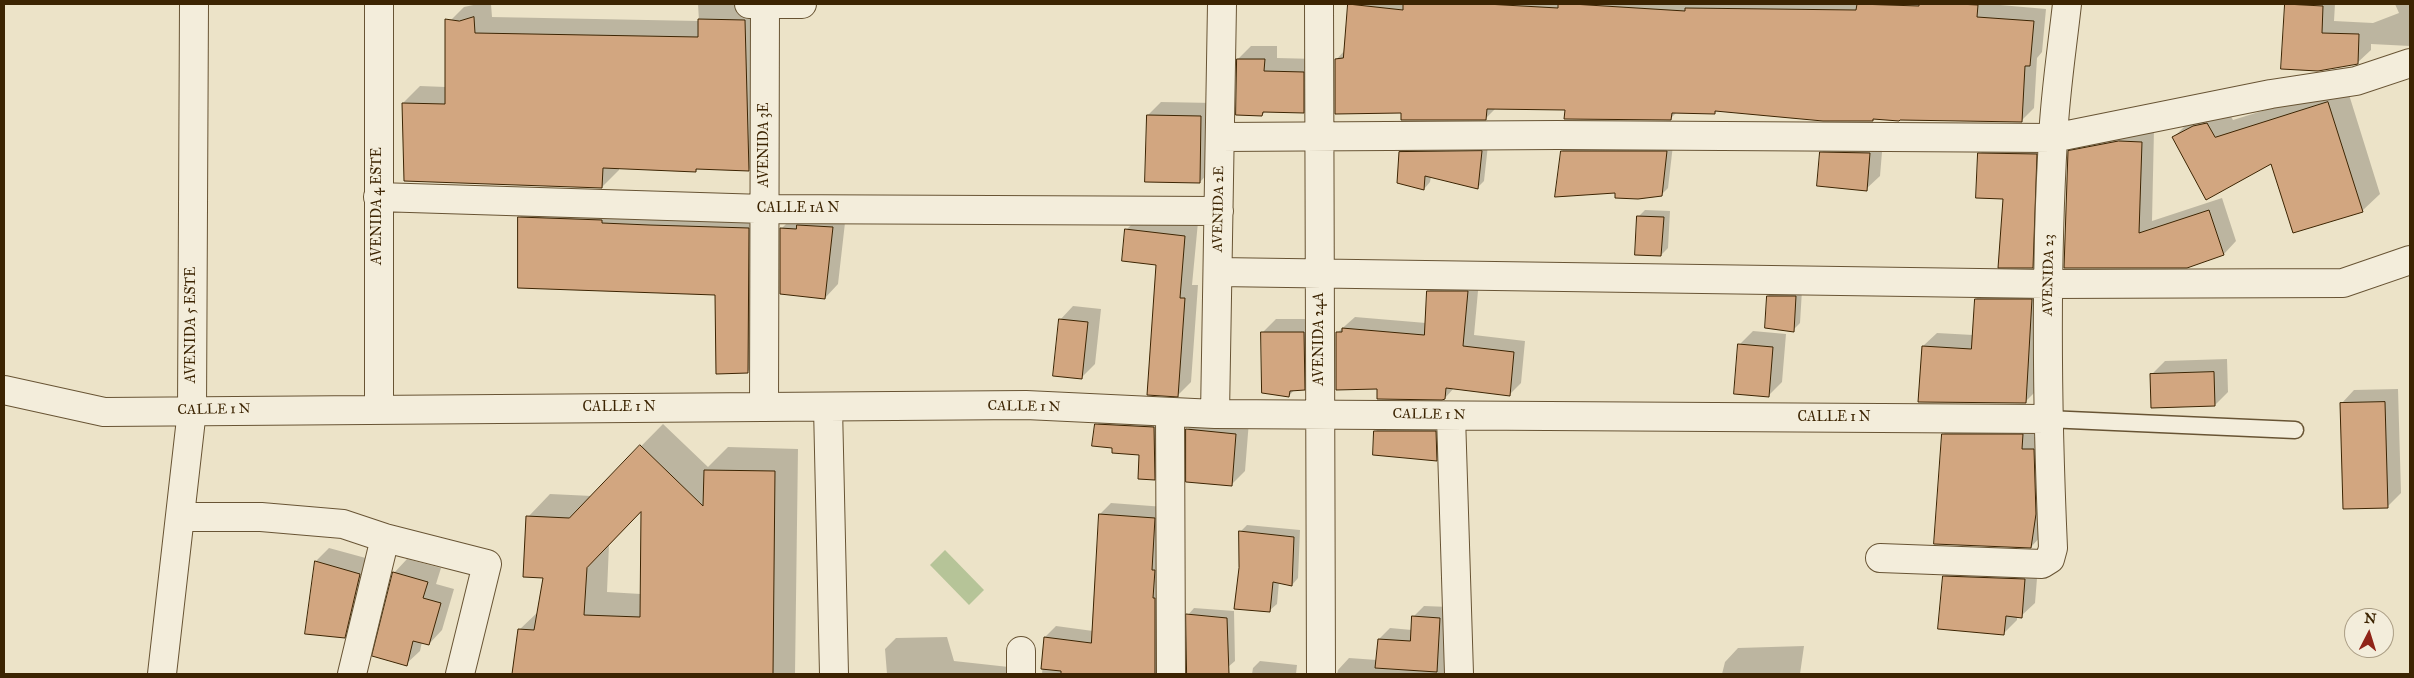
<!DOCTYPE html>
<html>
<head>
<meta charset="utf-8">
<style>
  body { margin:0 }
  #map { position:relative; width:2414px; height:678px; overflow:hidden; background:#ece3c8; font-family:"IM FELL Great Primer",serif }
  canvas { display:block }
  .frame { position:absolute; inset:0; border:5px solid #3c2402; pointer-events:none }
  .north { position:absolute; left:2344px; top:608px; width:50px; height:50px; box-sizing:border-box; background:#f3eddb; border:1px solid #aa9d84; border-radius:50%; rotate:5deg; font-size:14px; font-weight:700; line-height:20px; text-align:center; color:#3c2402 }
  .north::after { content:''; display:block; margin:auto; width:18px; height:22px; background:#8f2418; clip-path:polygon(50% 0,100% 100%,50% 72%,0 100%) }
</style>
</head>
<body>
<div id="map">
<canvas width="2414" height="678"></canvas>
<div class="frame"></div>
<div class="north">N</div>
</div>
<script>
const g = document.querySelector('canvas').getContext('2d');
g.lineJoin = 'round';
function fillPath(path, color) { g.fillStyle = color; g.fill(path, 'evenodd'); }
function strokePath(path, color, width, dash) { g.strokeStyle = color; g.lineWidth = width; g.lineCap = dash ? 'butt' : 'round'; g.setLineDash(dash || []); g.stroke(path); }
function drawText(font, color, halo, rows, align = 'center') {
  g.font = font + ' "IM FELL Great Primer",serif'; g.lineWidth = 4; g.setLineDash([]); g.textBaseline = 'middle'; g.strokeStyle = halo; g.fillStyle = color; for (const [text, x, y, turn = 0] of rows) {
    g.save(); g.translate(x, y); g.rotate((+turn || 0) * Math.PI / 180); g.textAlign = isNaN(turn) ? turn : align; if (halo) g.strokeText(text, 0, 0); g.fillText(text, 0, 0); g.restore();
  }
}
fillPath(new Path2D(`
  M 945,550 L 984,590 L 969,605 L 930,565 Z`), '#b6c498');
fillPath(new Path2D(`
  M 478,4 L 491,4 L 492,17 L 699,21 L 698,4 L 762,4 L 766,153 L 748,170 L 698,168 L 696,171 L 619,167 L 619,170 L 602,187 L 403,103 L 420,86 L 446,87 L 446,25 L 464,7 Z
  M 1349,4 L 1989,4 L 2046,9 L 2042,52 L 2037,58 L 2034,108 L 2021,121 L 1874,118 L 1872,120 L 1717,110 L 1715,113 L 1677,112 L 1670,119 L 1567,109 L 1496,108 L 1485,119 L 1402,112 L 1336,60 L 1345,50 Z
  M 2287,4 L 2335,4 L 2334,21 L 2373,23 L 2399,13 L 2395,4 L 2410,4 L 2410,46 L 2371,44 L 2371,50 L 2357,63 L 2283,68 Z
  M 1251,46 L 1277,46 L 1277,58 L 1317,59 L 1317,98 L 1303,112 L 1266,111 L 1262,115 L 1238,59 Z
  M 2346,85 L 2380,194 L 2362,211 L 2272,162 L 2174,137 L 2191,120 L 2225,106 L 2233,120 Z
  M 1161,102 L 1214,103 L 1213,168 L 1200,182 L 1148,115 Z
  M 2154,129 L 2152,221 L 2222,198 L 2236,241 L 2224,254 L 2067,267 L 2069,151 L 2082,138 Z
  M 1835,139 L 1883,140 L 1880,176 L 1866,189 L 1821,153 Z
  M 1993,140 L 2050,141 L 2046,253 L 2032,267 L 2004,198 L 1980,154 Z
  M 1569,144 L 1673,145 L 1668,188 L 1661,195 L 1616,192 L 1562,151 Z
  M 1407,145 L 1488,145 L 1484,181 L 1477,188 L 1431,176 L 1430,182 L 1424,189 L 1400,152 Z
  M 533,204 L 762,215 L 761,359 L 747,372 L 717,294 L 519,218 Z
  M 1645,210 L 1670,211 L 1668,248 L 1661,255 L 1638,217 Z
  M 846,214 L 838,284 L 825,298 L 781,229 L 795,215 Z
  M 1140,216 L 1198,222 L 1192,285 L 1198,285 L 1191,382 L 1178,395 L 1157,264 L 1126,230 Z
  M 1440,280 L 1479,280 L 1474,335 L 1525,341 L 1521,383 L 1509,395 L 1454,388 L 1445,398 L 1379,388 L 1337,333 L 1355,317 L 1426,323 L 1429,291 Z
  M 1990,286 L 2045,286 L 2039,388 L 2025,402 L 1923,346 L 1937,333 L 1973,335 L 1976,299 Z
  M 1775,289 L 1802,290 L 1800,323 L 1793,330 L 1768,296 Z
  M 1073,306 L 1101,309 L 1095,364 L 1082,377 L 1060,320 Z
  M 1276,319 L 1317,319 L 1318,376 L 1304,389 L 1295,389 L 1289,396 L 1262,333 Z
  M 1753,331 L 1786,334 L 1782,382 L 1768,396 L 1740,344 Z
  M 2227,359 L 2228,392 L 2215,405 L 2152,374 L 2165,361 Z
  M 2398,389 L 2401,493 L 2387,507 L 2341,404 L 2354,390 Z
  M 1200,416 L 1249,421 L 1245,471 L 1231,485 L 1187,430 Z
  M 1103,418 L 1161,420 L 1161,472 L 1154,479 L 1140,454 L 1113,447 L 1097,425 Z
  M 1389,418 L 1449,418 L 1450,446 L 1436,459 L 1376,431 Z
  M 1955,422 L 2035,423 L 2034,437 L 2046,437 L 2043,534 L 2031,547 L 1943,435 Z
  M 663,424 L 708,467 L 728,447 L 798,449 L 795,674 L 514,674 L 519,630 L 539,611 L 544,576 L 528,517 L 550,494 L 592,496 ZM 642,510 L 641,594 L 607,592 L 609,544 Z
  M 1111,503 L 1165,507 L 1164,674 L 1042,674 L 1045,637 L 1056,626 L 1093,631 L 1100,514 Z
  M 1247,525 L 1300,530 L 1298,578 L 1292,585 L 1279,582 L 1277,604 L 1270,610 L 1240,568 L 1240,532 Z
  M 329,548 L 373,560 L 358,623 L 344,637 L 316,561 Z
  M 407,559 L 441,568 L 436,584 L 454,589 L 442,630 L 429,644 L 422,642 L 420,651 L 406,664 L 394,573 Z
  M 1957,563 L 2038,566 L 2035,603 L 2021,616 L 2017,616 L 2017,620 L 2003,634 L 1944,577 Z
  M 1424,606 L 1450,607 L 1447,674 L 1337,674 L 1338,670 L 1349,658 L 1377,660 L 1379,639 L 1390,628 L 1412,630 L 1413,617 Z
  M 1194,608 L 1234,611 L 1235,661 L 1228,667 L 1188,615 Z
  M 947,637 L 954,661 L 1018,668 L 1023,674 L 887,674 L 885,649 L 896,638 Z
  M 1804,646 L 1800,674 L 1722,674 L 1725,662 L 1738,648 Z
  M 1260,661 L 1297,665 L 1296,674 L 1252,674 L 1253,668 Z`), '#0003');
const building = new Path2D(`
  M 1348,4 L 1403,10 L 1403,4 L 1486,4 L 1558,8 L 1558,4 L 1572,4 L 1685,11 L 1685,8 L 1856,10 L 1857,4 L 1919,6 L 1919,4 L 1958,4 L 1978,5 L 1977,17 L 2034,21 L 2030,66 L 2025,66 L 2022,122 L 1900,120 L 1899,121 L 1873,119 L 1873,121 L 1823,121 L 1715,111 L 1715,114 L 1672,113 L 1671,120 L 1564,119 L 1565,110 L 1487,109 L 1486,120 L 1401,120 L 1401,113 L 1335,114 L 1335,59 L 1343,58 Z
  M 2285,4 L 2323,6 L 2322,33 L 2359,34 L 2358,64 L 2318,71 L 2281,69 Z
  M 474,17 L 475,33 L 698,37 L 698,19 L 745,20 L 749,171 L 696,169 L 696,172 L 603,168 L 602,188 L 404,181 L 402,103 L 445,104 L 445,19 L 459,21 Z
  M 1237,59 L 1265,59 L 1264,71 L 1304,72 L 1304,113 L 1263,112 L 1262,116 L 1236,115 Z
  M 2328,102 L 2363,212 L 2293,233 L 2271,164 L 2206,200 L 2172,137 L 2193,126 L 2207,123 L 2215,137 Z
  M 1147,115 L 1201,116 L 1200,183 L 1145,182 Z
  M 2119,141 L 2142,142 L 2139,233 L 2209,210 L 2224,255 L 2187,268 L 2064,268 L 2068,151 Z
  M 1482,151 L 1478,189 L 1425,176 L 1424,190 L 1397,183 L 1399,152 Z
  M 1561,151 L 1667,151 L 1662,196 L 1638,199 L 1615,198 L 1615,193 L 1555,197 Z
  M 1820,152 L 1870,153 L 1867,191 L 1817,186 Z
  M 1978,153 L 2037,154 L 2033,268 L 1998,268 L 2003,199 L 1976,198 Z
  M 1637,216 L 1664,217 L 1661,256 L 1635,255 Z
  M 518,217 L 602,220 L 602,223 L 649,225 L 749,228 L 748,373 L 716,374 L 715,295 L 518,288 Z
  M 797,225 L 833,227 L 825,299 L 780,294 L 780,228 L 796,229 Z
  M 1125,229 L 1185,236 L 1180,298 L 1185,298 L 1178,397 L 1147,395 L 1156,265 L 1122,261 Z
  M 1427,291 L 1468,291 L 1463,346 L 1514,352 L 1510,396 L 1446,388 L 1445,399 L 1442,400 L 1377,399 L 1377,389 L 1336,390 L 1336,332 L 1342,332 L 1342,328 L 1424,335 Z
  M 1767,296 L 1796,296 L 1794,332 L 1765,328 Z
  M 1975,299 L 2032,299 L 2026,403 L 1918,402 L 1922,346 L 1971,349 Z
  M 1059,319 L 1088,322 L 1082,379 L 1053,376 Z
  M 1261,332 L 1304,332 L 1305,390 L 1290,391 L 1289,397 L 1262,393 Z
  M 1738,344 L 1773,347 L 1769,397 L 1734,394 Z
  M 2214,372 L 2215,406 L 2151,408 L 2150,374 Z
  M 2385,402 L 2388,508 L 2343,509 L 2340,403 Z
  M 1095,424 L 1154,427 L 1155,480 L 1138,479 L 1139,455 L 1112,453 L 1112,448 L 1092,446 Z
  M 1186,429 L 1236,434 L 1232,486 L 1186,482 Z
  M 1374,431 L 1436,431 L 1437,461 L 1373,455 Z
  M 1942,434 L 2023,434 L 2022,449 L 2034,449 L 2036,514 L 2031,548 L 1934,544 Z
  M 640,445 L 703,506 L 704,470 L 775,471 L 773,674 L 512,674 L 518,629 L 534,630 L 543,578 L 523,577 L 526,516 L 569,518 ZM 641,512 L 640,617 L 584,615 L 587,568 Z
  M 1099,514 L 1155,518 L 1152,570 L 1155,570 L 1153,598 L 1155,598 L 1155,674 L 1061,674 L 1061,671 L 1041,669 L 1044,637 L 1091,643 Z
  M 1239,531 L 1294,537 L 1292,586 L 1273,582 L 1270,612 L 1234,609 L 1239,568 Z
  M 315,561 L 360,574 L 345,638 L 305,634 Z
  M 393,572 L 428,582 L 423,598 L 441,603 L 429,645 L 413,641 L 407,666 L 372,656 Z
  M 1943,576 L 2025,579 L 2022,618 L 2006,616 L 2004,635 L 1938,629 Z
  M 1186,614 L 1227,618 L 1229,674 L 1187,674 Z
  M 1412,616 L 1440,618 L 1437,672 L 1375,668 L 1378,639 L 1410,641 Z`);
fillPath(building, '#d2a680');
strokePath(building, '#3c2402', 1);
const lane = new Path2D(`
  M 2047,419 L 2295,430`);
const street = new Path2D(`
  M 749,4 L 802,4
  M 1319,4 L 1321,674
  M 1220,137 L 1557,135 L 2053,138 L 2271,94 L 2356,81 L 2410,63
  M 378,197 L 764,209 L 1219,211
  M 1218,272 L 2048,284 L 2343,283 L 2410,260
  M 4,390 L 104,412 L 1026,405 L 1215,414 L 2047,419
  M 764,407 L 765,4
  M 828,407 L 834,674
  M 379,408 L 379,4
  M 1170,412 L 1171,674
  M 1215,414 L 1222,4
  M 1451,416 L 1459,674
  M 180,517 L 261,517 L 343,524 L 385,538 L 487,564 L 460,674
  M 1880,558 L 2042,564 L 2050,559 L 2053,548 C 2047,412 2045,276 2053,139 C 2055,94 2062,49 2067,4
  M 162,674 L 192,410 L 194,4
  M 352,674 L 385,538
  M 1021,674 L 1021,651`);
strokePath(lane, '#685434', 19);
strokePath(street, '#685434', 30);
strokePath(lane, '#f3eddb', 16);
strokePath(street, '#f3eddb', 28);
drawText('14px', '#3c2402', '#f3eddb', [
  ["AVENIDA 3E",765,145,-90],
  ["AVENIDA 4 ESTE",378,206,-90],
  ["CALLE 1A N",798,209],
  ["AVENIDA 2E",1219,209,-89],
  ["AVENIDA 23",2049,275,-89],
  ["AVENIDA 5 ESTE",192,325,-90],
  ["AVENIDA 24A",1320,339,-90],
  ["CALLE 1 N",1024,407,1],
  ["CALLE 1 N",619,408],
  ["CALLE 1 N",214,410,-1],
  ["CALLE 1 N",1429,415,1],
  ["CALLE 1 N",1834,418]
]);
</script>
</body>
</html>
